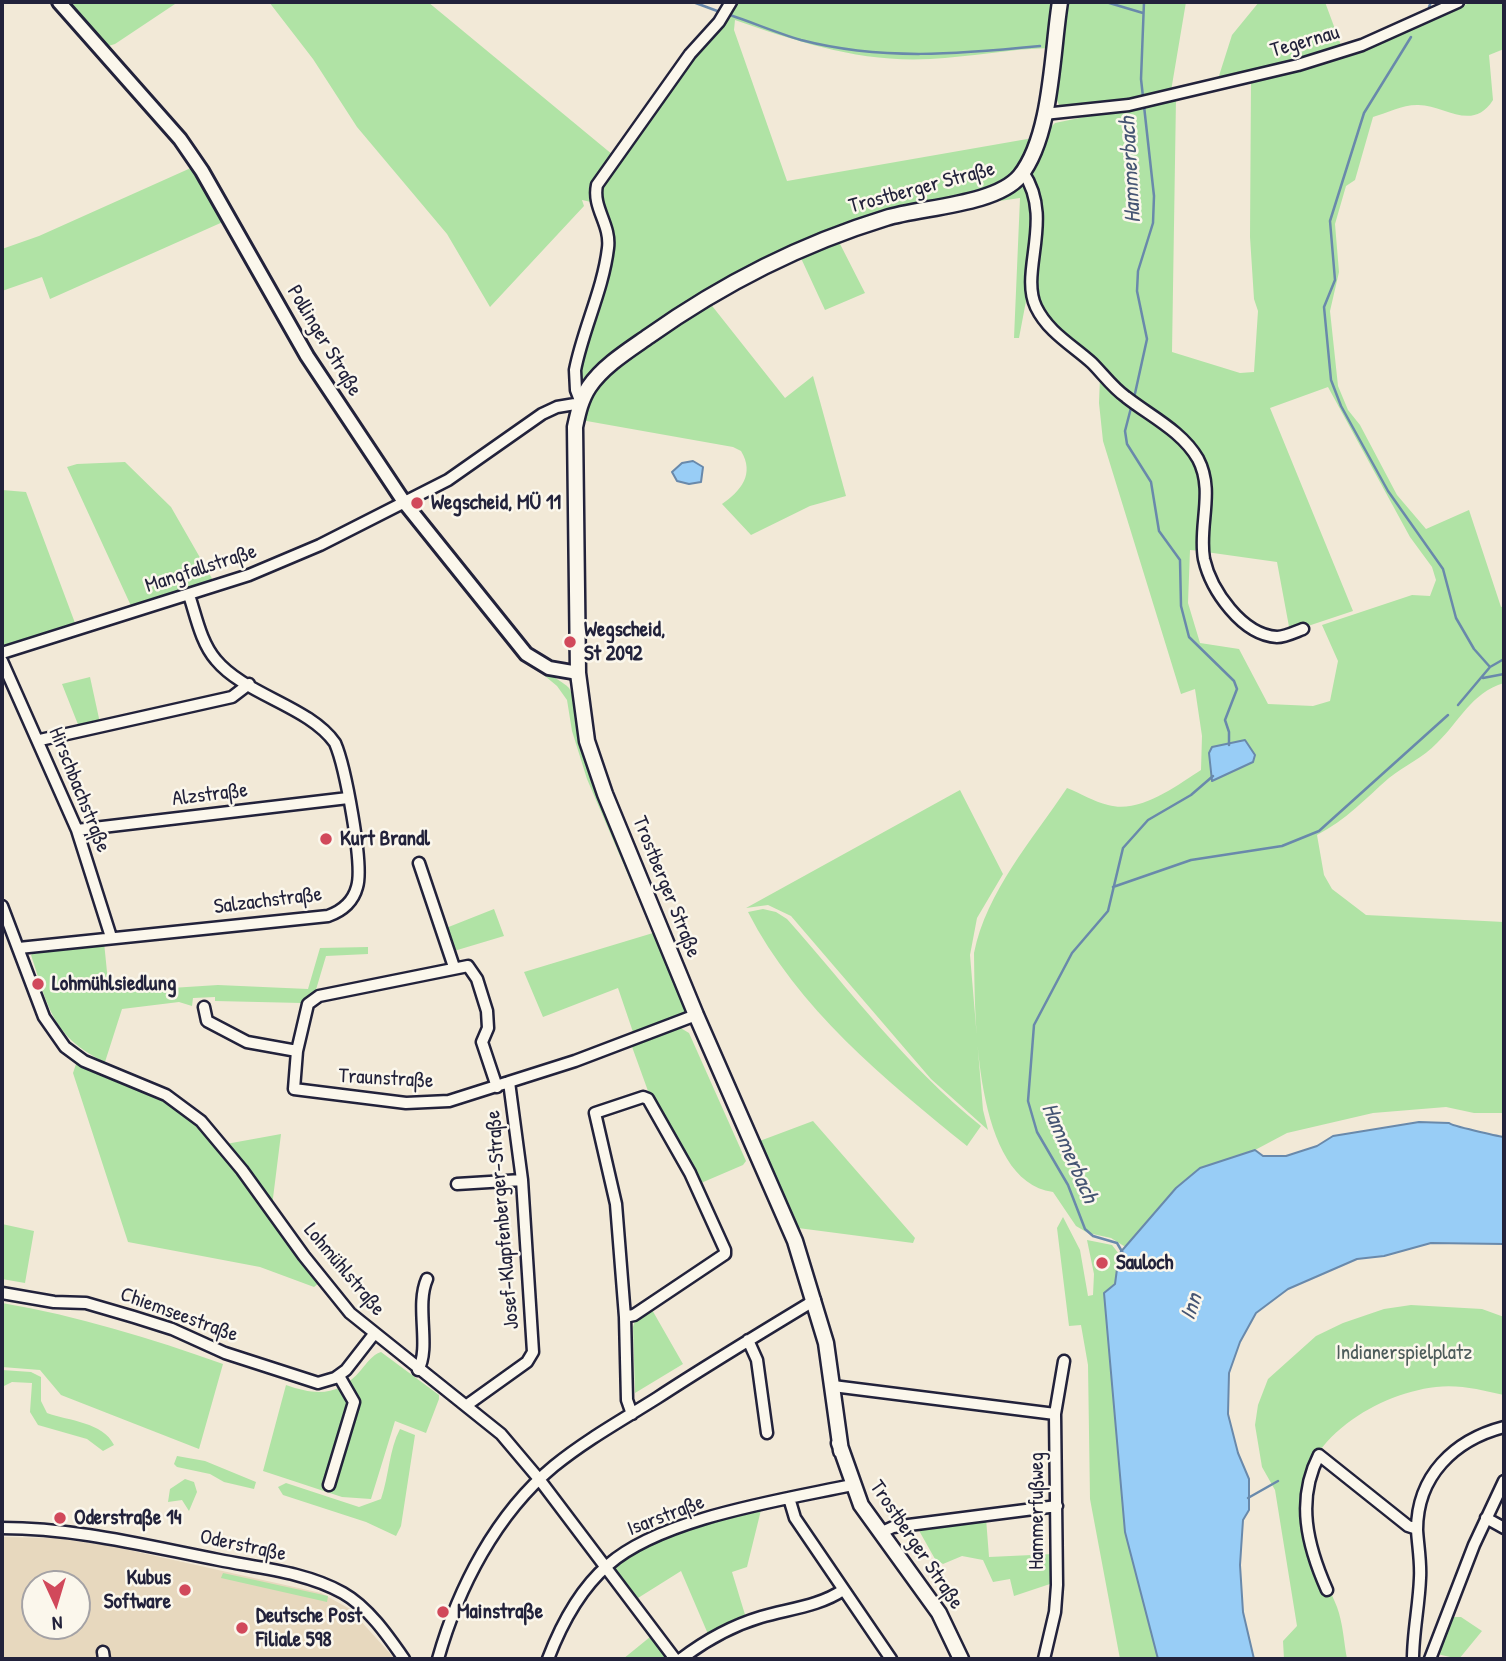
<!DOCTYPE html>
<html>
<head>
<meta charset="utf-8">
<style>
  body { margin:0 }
  #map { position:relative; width:1506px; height:1661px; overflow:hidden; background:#f2e9d7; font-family:"Patrick Hand",sans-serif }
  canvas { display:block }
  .frame { position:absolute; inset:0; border:4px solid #22223b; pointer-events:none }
  .north { position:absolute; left:21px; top:1570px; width:70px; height:70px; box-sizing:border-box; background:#fbf7ec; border:2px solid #a4a2a5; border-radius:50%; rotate:176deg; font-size:19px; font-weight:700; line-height:28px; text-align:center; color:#22223b }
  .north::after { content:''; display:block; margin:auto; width:24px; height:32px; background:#d1495b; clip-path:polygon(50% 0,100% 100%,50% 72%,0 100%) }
</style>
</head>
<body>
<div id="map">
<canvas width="1506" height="1661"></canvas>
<div class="frame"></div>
<div class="north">N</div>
</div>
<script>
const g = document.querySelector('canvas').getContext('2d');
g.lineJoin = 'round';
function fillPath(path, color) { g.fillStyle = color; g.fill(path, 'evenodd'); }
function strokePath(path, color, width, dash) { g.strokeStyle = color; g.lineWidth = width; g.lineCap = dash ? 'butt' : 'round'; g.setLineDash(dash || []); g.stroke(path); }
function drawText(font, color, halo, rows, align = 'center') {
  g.font = font + ' "Patrick Hand",sans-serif'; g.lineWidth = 5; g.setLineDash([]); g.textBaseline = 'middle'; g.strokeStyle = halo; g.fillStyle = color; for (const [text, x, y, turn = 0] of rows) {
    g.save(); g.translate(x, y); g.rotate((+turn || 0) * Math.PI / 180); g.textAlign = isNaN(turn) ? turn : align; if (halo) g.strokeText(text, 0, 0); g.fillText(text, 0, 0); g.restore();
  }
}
fillPath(new Path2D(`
  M 2,1537 L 55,1538 L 111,1546 L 321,1593 L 350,1609 L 395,1659 L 2,1659 ZM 35,1584 L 77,1584 L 77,1626 L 35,1626 Z`), '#e7d8be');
fillPath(new Path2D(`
  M 65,2 L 178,2 L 115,44 L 105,47 Z
  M 269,2 L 428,2 L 613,155 L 594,184 L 591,202 L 582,200 L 584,206 L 490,307 L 447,234 L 357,127 L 313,59 Z
  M 734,2 L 1055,2 L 1049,48 C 1009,49 970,57 930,59 C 862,63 798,42 735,20 L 734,30 L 787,181 L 1033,138 L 1017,172 L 997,188 L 764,262 L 581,388 L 577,373 L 611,247 L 598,202 L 604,175 Z
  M 1064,2 L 1186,2 L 1171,91 L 1119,103 L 1067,109 L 1060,107 L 1054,94 Z
  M 1259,2 L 1325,2 L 1342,48 L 1218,79 L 1232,35 Z
  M 1472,2 L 1504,2 L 1504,49 L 1489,55 L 1493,100 C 1472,133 1444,104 1417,105 C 1402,105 1387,113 1373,117 L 1355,180 L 1346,186 L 1335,224 L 1339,272 L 1330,311 L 1338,386 L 1348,410 L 1360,425 L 1397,495 L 1426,529 L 1469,510 L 1501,607 L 1504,606 L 1504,683 C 1471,693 1460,721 1437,743 C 1423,758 1405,765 1389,778 C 1365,799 1346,820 1317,835 L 1324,875 L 1332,889 L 1366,915 L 1504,922 L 1504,1113 L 1474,1113 L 1446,1107 L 1373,1113 L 1287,1133 L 1255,1150 L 1200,1168 L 1176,1188 L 1127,1248 L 1111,1238 L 1088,1233 L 1076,1226 L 1053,1192 C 973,1181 975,1014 974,953 C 986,892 1033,839 1067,788 C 1080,793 1094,802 1108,805 C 1140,814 1176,786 1201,770 L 1202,736 L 1195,689 L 1181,694 L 1103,441 L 1099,403 L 1100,377 L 1120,399 L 1122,392 C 1112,381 1102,369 1092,360 C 1061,334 1037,323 1036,279 L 1030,280 L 1019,338 L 1014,338 L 1020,198 L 972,205 L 1006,193 L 1020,184 L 1025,185 L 1043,135 L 1055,123 L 1176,98 L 1172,352 L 1240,373 L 1254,372 L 1258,311 L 1254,299 L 1250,237 L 1251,80 L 1339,57 ZM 1328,387 L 1410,537 L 1432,567 L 1436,580 L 1430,596 L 1412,595 L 1322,625 L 1338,661 L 1330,701 L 1313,706 L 1268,704 L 1239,649 L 1200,643 L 1188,603 L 1190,550 L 1201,551 C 1197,516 1212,483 1189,451 L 1192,448 C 1217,477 1205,517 1206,552 L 1277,562 L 1290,632 L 1353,611 L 1270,408 Z
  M 193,167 L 225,221 L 50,299 L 42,277 L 2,291 L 2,249 L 39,236 Z
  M 838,240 L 865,293 L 825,310 L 800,256 Z
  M 709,302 L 785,398 L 813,376 L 846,496 L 810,506 L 751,535 L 722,504 C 741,491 755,474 741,451 L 733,447 L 581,420 L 594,389 L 628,357 Z
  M 125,462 L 171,507 L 214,582 L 132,608 L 67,467 L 77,464 Z
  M 2,490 L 26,492 L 75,623 L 2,648 Z
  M 521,656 C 531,664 566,683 569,688 C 577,700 582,752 589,771 C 618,852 655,930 687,1010 L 684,1015 L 634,1035 L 618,988 L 543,1017 L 524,972 L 653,933 L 587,779 L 572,731 L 567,700 L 557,686 Z
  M 90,677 L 100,723 L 79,727 L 62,684 Z
  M 960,790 L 1003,874 L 977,918 L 970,955 L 983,1110 L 988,1130 L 931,1079 L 791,916 L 768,905 L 746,908 Z
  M 494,909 L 504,936 L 454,951 L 446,928 Z
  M 763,909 L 776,912 L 787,919 C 850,990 906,1066 981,1126 L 967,1146 C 884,1079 798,1009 748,912 Z
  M 104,942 L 109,992 L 218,985 L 308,989 L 320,948 L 368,947 L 368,954 L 326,956 L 315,993 L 302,1003 L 215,1001 L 215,997 L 193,998 L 192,1006 L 179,1002 L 122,1009 L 105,1062 C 52,1037 48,1006 31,955 L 36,950 Z
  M 679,1027 L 689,1033 L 746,1161 L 743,1165 L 701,1183 L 648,1091 L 631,1044 Z
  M 77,1061 C 105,1080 142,1083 170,1102 C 231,1143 274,1224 319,1283 L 314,1287 L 260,1267 L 128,1242 L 73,1073 Z
  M 813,1121 L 915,1238 L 913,1243 L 798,1228 L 757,1142 Z
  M 281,1134 L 272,1206 L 226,1144 Z
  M 1063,1217 L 1080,1250 L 1088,1296 L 1093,1295 L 1094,1274 L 1087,1240 L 1112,1245 L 1119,1254 L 1115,1284 L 1104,1293 L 1125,1532 L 1158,1659 L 1120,1659 L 1090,1499 L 1088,1365 L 1081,1325 L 1069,1326 L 1057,1228 Z
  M 2,1224 L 34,1231 L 25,1283 L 2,1279 Z
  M 2,1303 C 78,1316 150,1338 223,1364 L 199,1449 L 61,1395 L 40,1370 L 2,1367 Z
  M 1411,1305 L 1482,1309 L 1504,1317 L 1504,1395 C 1481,1390 1459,1384 1436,1387 C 1373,1394 1291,1446 1302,1518 C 1307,1551 1325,1576 1337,1607 C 1343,1623 1344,1643 1347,1659 L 1284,1659 L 1283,1641 L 1297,1626 L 1275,1490 L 1262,1467 L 1255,1425 L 1258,1405 L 1268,1379 L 1316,1336 L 1343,1323 L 1384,1309 Z
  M 651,1308 L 683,1364 L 635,1393 L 633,1327 L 635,1320 Z
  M 381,1352 L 439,1395 L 439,1399 L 426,1433 L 395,1421 L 371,1499 L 342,1497 L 263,1471 L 286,1385 C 317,1396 339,1396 361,1370 C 367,1363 372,1355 381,1352 Z
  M 2,1370 L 31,1372 L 41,1377 L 41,1401 L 47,1413 C 69,1421 103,1422 114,1445 L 103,1451 L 87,1439 L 38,1425 L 30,1412 L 32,1383 L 12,1382 L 2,1387 Z
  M 400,1429 L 415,1435 L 401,1526 L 396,1536 L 366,1522 L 283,1495 L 278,1487 L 286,1483 L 359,1507 L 381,1499 C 389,1476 389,1450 400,1429 Z
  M 177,1456 L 205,1461 L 256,1482 L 254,1489 L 224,1482 L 210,1474 L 177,1467 L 174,1464 Z
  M 185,1479 L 194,1482 L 197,1492 L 189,1511 L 182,1500 L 168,1502 L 170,1489 Z
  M 761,1510 L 747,1567 L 732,1572 L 746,1618 L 708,1634 L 681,1571 L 638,1598 L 615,1569 L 615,1564 C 659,1534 710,1522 761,1510 Z
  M 986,1518 L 989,1557 L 1053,1554 L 1053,1583 L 1014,1596 L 1010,1579 L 993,1582 L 983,1560 L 962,1556 L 943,1564 L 935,1559 L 917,1527 Z
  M 223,1573 L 328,1596 L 327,1602 L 221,1578 Z
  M 1450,1617 L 1461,1617 L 1482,1631 L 1459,1659 L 1437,1654 Z
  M 650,1637 L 667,1659 L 623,1659 Z`), '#b0e3a5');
const water = new Path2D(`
  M 693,461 L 703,467 L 701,482 L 689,484 L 677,481 L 672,472 L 682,463 Z
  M 1245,740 L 1255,755 L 1253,762 L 1212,781 L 1209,753 L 1212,747 Z
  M 1419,1122 L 1449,1123 C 1452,1126 1497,1136 1504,1137 L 1504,1244 L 1431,1243 L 1384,1256 L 1357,1259 L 1288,1289 L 1256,1313 L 1240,1342 L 1229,1373 L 1228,1414 L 1238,1453 L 1249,1479 L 1249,1510 L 1243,1520 L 1240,1565 L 1243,1612 L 1254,1659 L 1158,1659 L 1125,1532 L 1104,1293 L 1115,1284 L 1119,1254 L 1176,1188 L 1200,1168 L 1255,1150 L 1263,1156 L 1286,1156 L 1317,1146 L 1333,1136 Z`);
fillPath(water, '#98cdf6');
strokePath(water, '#6989ab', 2);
strokePath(new Path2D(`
  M 693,2 L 720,12
  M 1106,2 L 1143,13
  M 1429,7 L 1431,2
  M 730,15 C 754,23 777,33 801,40 C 882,61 959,54 1040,46
  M 1411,37 L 1364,113 L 1330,221 L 1335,280 L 1324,307 L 1331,380 L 1341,406 L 1388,491 L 1443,569 L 1456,618 L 1474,649 L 1490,667
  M 1134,398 L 1147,339 L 1137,291 L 1138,271 L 1153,223 L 1154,196 L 1141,79 L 1144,2
  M 1132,404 L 1125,431 L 1127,444 L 1151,482 L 1159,531 L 1180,560 L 1181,606 L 1189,637 L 1234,681 L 1237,689 L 1225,720 L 1229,732 L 1229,745
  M 1483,678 L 1504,674
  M 1458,705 L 1490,667 L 1504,659
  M 1113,887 L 1191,860 L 1282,846 L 1319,831 L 1448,715
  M 1124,1255 L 1117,1243 L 1093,1236 L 1085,1229 L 1068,1185 L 1037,1132 L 1028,1101 L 1034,1025 L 1072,953 L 1108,911 L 1123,848 L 1148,820 L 1191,795 L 1213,776
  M 1248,1498 L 1278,1481`), '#6989ab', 2.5);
const minor = new Path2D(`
  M 1044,114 L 1129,105 L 1298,65 L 1362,45 L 1458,2
  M 1023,172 C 1055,219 1019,271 1036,307 C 1048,332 1072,345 1092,363 C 1103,374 1113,388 1126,397 C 1150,416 1182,431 1198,459 C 1215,491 1198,526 1204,559 C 1211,590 1242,635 1277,637 C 1285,637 1295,632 1303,629
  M 2,653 L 249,575 L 320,545 L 448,480 L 542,414 L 557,407 L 581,403 L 576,390 L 575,370 C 583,329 603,290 608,248 C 611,224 592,208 597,185 L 690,54 L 719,22 L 731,2
  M 2,661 L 77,830 L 111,937
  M 40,740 L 232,697 L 249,684
  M 77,830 L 348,798
  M 419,863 L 454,967
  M 2,906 L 44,1017 L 65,1047 L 84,1061 L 166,1095 L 201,1121 L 242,1170 L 304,1256 L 350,1313 L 501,1434 L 539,1479 L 675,1659
  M 19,948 L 328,916 C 342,911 353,902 357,887 C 364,865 345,766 335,743 C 309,706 245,695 216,660 C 201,643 196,616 189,595
  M 204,1007 L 207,1021 L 247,1042 L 297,1051
  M 497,1087 L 482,1042 L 488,1028 L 487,1011 L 477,979 L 468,966 L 319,996 L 308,1004 L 297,1051 L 294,1089 L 406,1103 L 449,1101 L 575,1061 L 696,1015
  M 457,1184 L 522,1180
  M 2,1293 L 54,1302 L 86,1303 L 134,1317 L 172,1329 L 225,1353 L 318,1383 L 335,1378 L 346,1370 L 374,1334
  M 625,1317 L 616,1204 L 595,1113 L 643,1097 L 648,1099 L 690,1173 L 725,1250 L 725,1254 L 634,1315 L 625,1317 L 627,1400 L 632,1414
  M 748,1340 L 757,1360 L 767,1433
  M 418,1370 C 431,1347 415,1306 427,1279
  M 833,1386 L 1055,1414
  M 467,1405 L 527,1362 L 533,1352 L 522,1180 L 509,1082
  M 329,1485 L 354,1402 L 339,1376
  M 789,1498 L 795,1518 L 891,1659
  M 1486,1518 L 1504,1528
  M 2,1528 C 76,1528 146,1546 219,1560 C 259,1568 306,1572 343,1593 C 368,1607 388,1636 404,1659
  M 880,1533 L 893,1527 L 1057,1506
  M 1327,1590 C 1307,1545 1296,1500 1319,1455 L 1408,1526 L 1417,1529
  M 103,1652 L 104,1659
  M 438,1659 C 458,1588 496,1514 554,1466 C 586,1440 622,1420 657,1398 C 709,1364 762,1332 815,1300
  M 548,1659 C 561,1625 580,1589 608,1565 C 661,1518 782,1500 852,1485
  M 681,1659 C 706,1640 731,1626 761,1617 C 788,1609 820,1606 843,1590
  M 1044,1659 L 1055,1612 L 1057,1585 L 1055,1414 L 1064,1361
  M 1413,1659 C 1413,1632 1419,1606 1420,1578 C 1421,1562 1418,1546 1417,1530 C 1417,1476 1454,1440 1504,1427
  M 1430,1659 L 1474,1545 L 1504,1481`);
const tertiary = new Path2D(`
  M 59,2 L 180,139 L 202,171 L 307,356 L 404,502 L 526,654 L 549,668 L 578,673`);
const secondary = new Path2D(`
  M 839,1443 L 861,1505 L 939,1613 L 961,1659
  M 841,1451 L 826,1343 L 795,1241 L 696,1015 L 605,794 L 587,741 L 578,673 L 575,427 C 578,413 581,399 589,387 C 603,366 629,350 649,336 C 721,285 801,244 886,218 C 922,207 996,205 1020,176 C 1052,136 1052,51 1060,2`);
strokePath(minor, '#22223b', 15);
strokePath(tertiary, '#22223b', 18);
strokePath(secondary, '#22223b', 19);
strokePath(minor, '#fbf7ec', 10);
strokePath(tertiary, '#fbf7ec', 12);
strokePath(secondary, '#fbf7ec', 14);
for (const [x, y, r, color] of [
  [417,503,7,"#d1495b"],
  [570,642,7,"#d1495b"],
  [326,839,7,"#d1495b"],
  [38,984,7,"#d1495b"],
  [1102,1263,7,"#d1495b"],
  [60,1518,7,"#d1495b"],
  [185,1590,7,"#d1495b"],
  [443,1612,7,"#d1495b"],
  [242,1628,7,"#d1495b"]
]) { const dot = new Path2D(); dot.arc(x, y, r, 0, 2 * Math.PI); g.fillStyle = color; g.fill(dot); strokePath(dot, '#fbf7ec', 2.5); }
drawText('21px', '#22223b', '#fbf7ec', [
  ["Tegernau",1305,42,-16],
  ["Trostberger Straße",922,188,-15],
  ["Pollinger Straße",324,341,59],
  ["Mangfallstraße",201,569,-18],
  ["Hirschbachstraße",79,790,68],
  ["Alzstraße",210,795,-7],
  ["Trostberger Straße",666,887,68],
  ["Salzachstraße",268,901,-7],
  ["Traunstraße",386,1079,3],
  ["Josef-Klapfenberger-Straße",503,1220,-95],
  ["Lohmühlstraße",344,1270,50],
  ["Chiemseestraße",179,1315,20],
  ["Hammerfußweg",1037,1511,-90],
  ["Isarstraße",666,1516,-21],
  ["Trostberger Straße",916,1545,56],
  ["Oderstraße",243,1546,12]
]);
drawText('bold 21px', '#22223b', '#fbf7ec', [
  ["Wegscheid, MÜ 11",431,503],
  ["Wegscheid,",584,630],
  ["St 2092",584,654],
  ["Kurt Brandl",340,839],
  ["Lohmühlsiedlung",52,984],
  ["Sauloch",1116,1263],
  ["Oderstraße 14",74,1518],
  ["Kubus",171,1578,"right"],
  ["Software",171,1602,"right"],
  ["Mainstraße",457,1612],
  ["Deutsche Post",256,1616],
  ["Filiale 598",256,1640]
], 'left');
drawText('21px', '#4d5c5b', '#fbf7ec', [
  ["Indianerspielplatz",1404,1353]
]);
drawText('italic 23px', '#455573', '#fbf7ec', [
  ["Hammerbach",1131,170,-93],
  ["Hammerbach",1069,1153,66],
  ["Inn",1192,1307,-72]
]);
</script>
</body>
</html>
